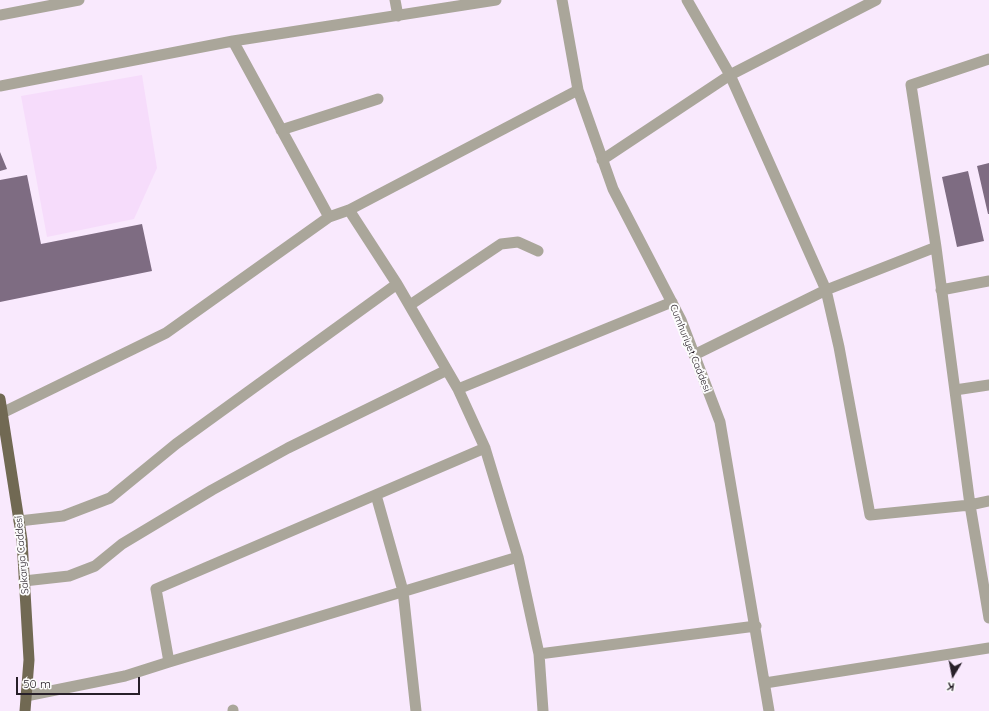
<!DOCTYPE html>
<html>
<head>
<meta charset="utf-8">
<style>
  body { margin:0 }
  #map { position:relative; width:989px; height:711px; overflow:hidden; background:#f9e9fd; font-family:Quicksand,sans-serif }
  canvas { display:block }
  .north { position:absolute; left:933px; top:655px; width:40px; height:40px; -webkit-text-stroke:3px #fcfcfc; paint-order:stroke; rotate:190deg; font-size:11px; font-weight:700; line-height:16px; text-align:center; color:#282029 }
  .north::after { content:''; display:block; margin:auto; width:14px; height:18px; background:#282029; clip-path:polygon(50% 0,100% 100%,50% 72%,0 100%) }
  .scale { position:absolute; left:16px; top:677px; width:124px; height:18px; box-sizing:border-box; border:2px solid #282029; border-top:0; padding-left:5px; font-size:12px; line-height:14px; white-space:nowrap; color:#282029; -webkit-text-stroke:3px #fcfcfc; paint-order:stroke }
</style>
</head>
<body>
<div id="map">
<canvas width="989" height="711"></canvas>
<div class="north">K</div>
<div class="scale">50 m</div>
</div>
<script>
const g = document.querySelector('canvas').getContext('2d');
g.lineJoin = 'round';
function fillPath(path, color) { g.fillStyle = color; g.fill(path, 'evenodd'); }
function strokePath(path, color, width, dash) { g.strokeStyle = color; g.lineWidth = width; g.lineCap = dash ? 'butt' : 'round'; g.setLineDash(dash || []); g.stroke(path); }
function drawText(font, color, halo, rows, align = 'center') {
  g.font = font + ' Quicksand,sans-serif'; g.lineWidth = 4; g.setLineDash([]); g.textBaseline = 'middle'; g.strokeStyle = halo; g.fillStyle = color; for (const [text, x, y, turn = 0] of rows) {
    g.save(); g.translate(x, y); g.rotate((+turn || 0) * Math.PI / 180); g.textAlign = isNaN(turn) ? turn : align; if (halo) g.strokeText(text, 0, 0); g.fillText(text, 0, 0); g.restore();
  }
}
fillPath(new Path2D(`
  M 142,75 L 157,168 L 134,219 L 47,237 L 21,96 Z`), '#f6dcfb');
fillPath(new Path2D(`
  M 0,152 L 7,169 L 0,171 Z
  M 989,163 L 989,214 L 988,214 L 977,166 Z
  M 968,171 L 984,241 L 957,247 L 942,177 Z
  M 27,175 L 41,244 L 142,224 L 152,271 L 0,302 L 0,180 Z`), '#7e6c82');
strokePath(new Path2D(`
  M 395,0 L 398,16
  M 562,0 L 578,90 L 613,189 L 681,320 L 720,422 L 769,711
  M 687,0 L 730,75 L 826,290 L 839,347 L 870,515 L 970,505 L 989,501
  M 0,15 L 79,0
  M 233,41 L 496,0
  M 989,59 L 911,85 L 936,247 L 970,505 L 989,618
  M 0,86 L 233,41 L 329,217
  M 281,130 L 378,99
  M 602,160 L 730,75 L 876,0
  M 349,210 L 397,284 L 458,389 L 485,448 L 518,557 L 539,654 L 543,711
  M 941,290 L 989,281
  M 410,305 L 501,244 L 518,242 L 538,251
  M 694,355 L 826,290 L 936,247
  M 458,389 L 672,302
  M 955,390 L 989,385
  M 2,413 L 166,333 L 329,217 L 349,210 L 578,90
  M 376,495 L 403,591 L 416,711
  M 19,521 L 63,516 L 110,498 L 176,444 L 397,284
  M 24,581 L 69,576 L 95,566 L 122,544 L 212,490 L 288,448 L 447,370
  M 539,654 L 756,626
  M 169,662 L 156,589 L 485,448
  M 765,683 L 989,648
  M 26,696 L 125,676 L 169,662 L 518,557
  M 233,710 L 233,711`), '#aaa69a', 11);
strokePath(new Path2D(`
  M 0,399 L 22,540 L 29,660 L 25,711`), '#716953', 11);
drawText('10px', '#282029', '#fcfcfc', [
  ["Cumhuriyet Caddesi",690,348,68],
  ["Sakarya Caddesi",22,555,-95]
]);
</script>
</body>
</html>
